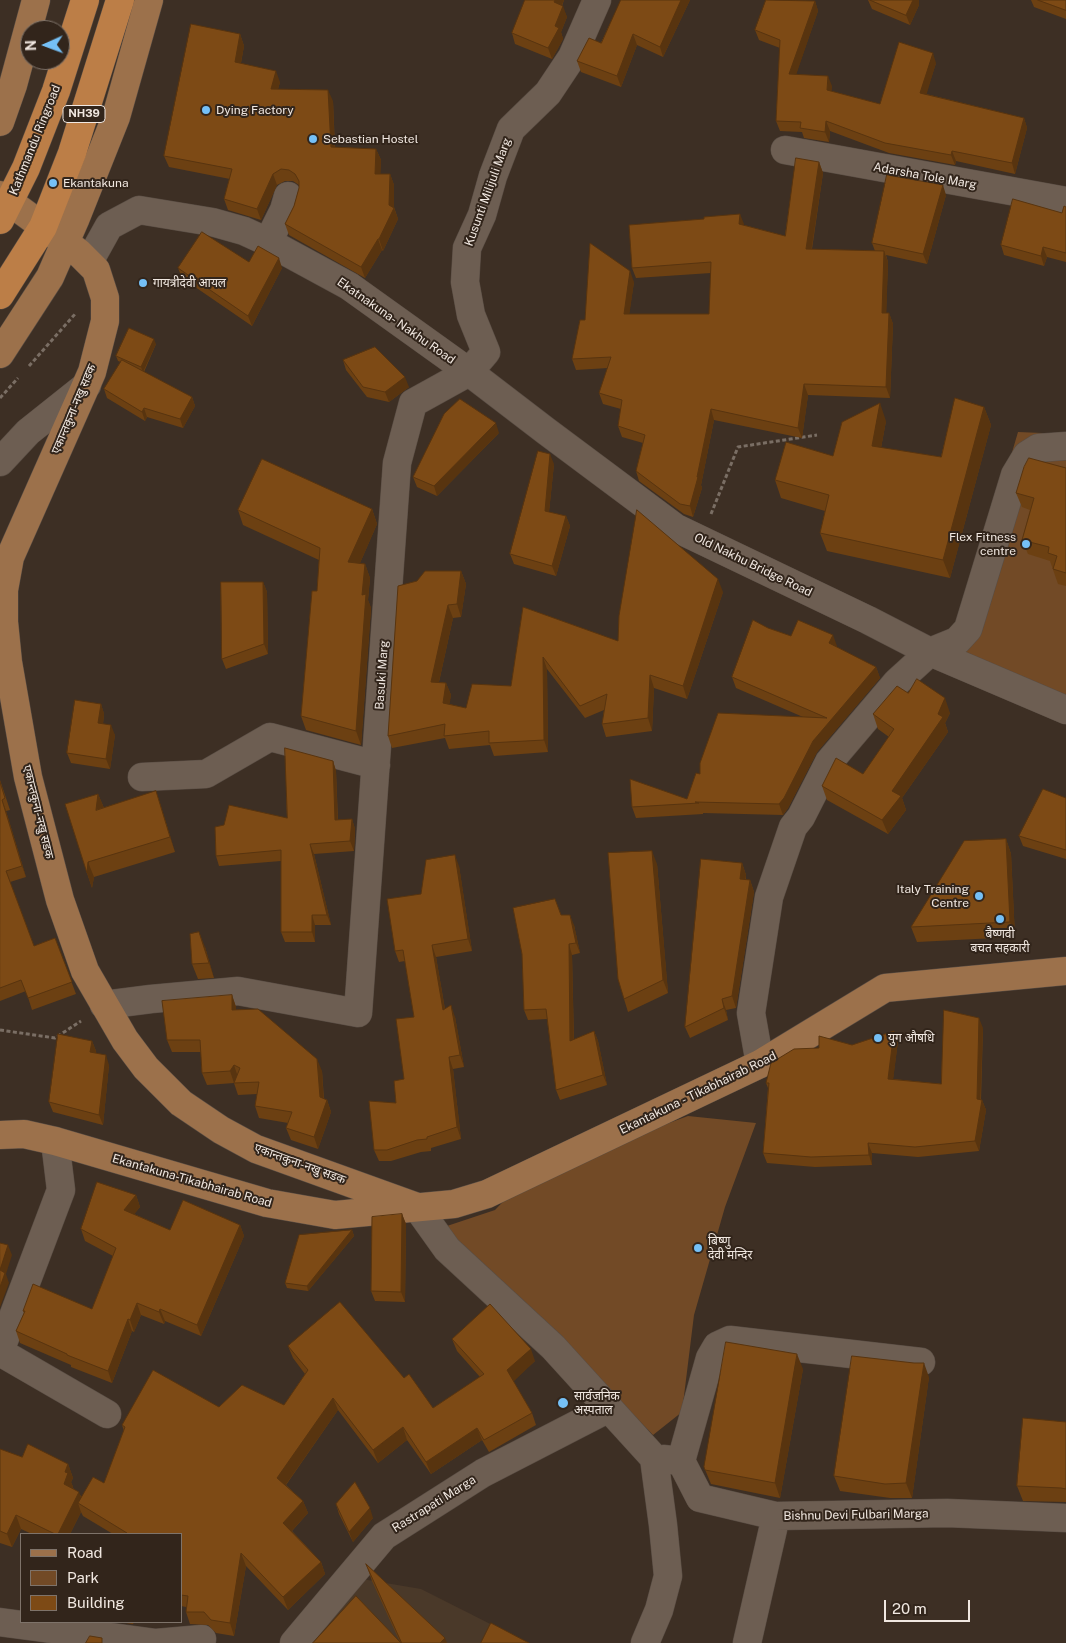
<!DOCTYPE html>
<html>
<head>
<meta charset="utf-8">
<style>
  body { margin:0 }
  #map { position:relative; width:1066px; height:1643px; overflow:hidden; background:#3d2f24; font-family:"Public Sans",sans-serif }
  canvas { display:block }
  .legend { position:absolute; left:20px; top:1533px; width:162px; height:90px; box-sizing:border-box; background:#32251b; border:1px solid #7e736a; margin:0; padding:6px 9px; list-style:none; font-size:15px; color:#f1e8e1 }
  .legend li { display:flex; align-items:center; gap:10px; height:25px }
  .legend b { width:25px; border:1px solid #7e736a }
  .north { position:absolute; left:20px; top:20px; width:50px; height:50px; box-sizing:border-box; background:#32251b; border:1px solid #7e736a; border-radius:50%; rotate:268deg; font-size:14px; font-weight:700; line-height:20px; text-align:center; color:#f1e8e1 }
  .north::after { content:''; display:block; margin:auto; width:18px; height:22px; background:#75c0f6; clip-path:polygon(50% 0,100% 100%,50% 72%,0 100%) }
  .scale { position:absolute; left:884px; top:1600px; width:86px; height:22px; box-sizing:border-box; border:2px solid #f1e8e1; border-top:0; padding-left:6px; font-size:15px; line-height:18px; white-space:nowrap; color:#f1e8e1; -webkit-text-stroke:4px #32251b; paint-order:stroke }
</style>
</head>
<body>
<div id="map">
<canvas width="1066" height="1643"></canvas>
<ul class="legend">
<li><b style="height:6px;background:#9c714b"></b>Road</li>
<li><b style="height:14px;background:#724a26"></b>Park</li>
<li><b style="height:14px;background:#7d4a15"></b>Building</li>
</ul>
<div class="north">N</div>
<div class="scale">20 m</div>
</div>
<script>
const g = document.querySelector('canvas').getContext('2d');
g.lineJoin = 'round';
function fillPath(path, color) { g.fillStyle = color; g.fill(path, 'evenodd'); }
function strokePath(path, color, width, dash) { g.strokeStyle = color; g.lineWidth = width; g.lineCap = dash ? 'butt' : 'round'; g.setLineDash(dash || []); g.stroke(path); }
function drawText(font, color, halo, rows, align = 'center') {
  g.font = font + ' "Public Sans","Noto Sans Devanagari",sans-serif'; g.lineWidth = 4; g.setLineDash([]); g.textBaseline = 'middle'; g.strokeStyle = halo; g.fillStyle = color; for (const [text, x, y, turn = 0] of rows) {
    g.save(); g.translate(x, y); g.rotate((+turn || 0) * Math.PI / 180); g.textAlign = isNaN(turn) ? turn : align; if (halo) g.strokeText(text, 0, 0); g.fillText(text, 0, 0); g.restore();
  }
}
fillPath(new Path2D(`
  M 362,1579 L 421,1589 L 528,1643 L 297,1643 Z`), '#4a3929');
fillPath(new Path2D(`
  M 1018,432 L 1066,434 L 1066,697 L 953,653 Z
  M 688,1116 L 756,1123 L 725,1207 L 694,1315 L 682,1412 L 653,1435 L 523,1300 L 441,1228 L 495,1210 L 543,1160 L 620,1141 Z`), '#724a26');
const minor = new Path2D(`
  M 785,150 L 1066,201
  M 268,242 L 284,210 L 288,196
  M 89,262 L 109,226 L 139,210 L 212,222 L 244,231 L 268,242 L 349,286 L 469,372 L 546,431 L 676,528 L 868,620 L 930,652 L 1066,710
  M 0,462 L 28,432 L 87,385
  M 142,777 L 206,774 L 270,737 L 376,765
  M 104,1005 L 151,999 L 238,991 L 358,1013 L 397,463 L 413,403 L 469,372 L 486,352 L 471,315 L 465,282 L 467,248 L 482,215 L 493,176 L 511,129 L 548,93 L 572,57 L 597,0
  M 760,1064 L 751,1013 L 769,897 L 793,827 L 801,817 L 829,762 L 897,682 L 930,652 L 957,641 L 968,629 L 1015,475 L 1027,455 L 1038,448 L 1066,446
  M 417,1207 L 447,1249 L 553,1347 L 654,1458 L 663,1525 L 668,1576 L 659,1610 L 645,1643
  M 0,1351 L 61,1190 L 55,1141
  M 0,1352 L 107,1414
  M 663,1459 L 681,1461 L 700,1498 L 776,1516
  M 681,1461 L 710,1358 L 717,1346 L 730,1340 L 921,1362
  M 0,1622 L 156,1643
  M 156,1643 L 202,1639
  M 294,1643 L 384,1536 L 483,1473 L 609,1408
  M 747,1643 L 776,1516 L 947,1513 L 1066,1518`);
const major = new Path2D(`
  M 0,122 L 13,85 L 36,0
  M 0,195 L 78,252 L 96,270 L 105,298 L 105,321 L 92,372 L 10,557 L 4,590 L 4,622 L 8,662 L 28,777 L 60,900 L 85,971 L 125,1040 L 146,1068 L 181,1103 L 221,1130 L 256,1149 L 417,1207
  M 0,354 L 50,277 L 75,220 L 116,117 L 149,0
  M 0,1135 L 24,1134 L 55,1141 L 267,1203 L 335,1215 L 454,1204 L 487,1194 L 760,1064 L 885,988 L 1066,971`);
const highway = new Path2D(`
  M 0,220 L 26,168 L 56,91 L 85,0
  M 0,295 L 43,227 L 72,153 L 120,0`);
strokePath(minor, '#594d44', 29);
strokePath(major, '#594d44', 29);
strokePath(highway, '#594d44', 29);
strokePath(new Path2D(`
  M 29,366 L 76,313
  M 0,398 L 18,378
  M 711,514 L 738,447 L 817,435
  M 0,1030 L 55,1038 L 81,1021`), '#7a6e64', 3, [4, 2.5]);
strokePath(minor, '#6d5e52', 28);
strokePath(major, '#9c714b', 28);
strokePath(highway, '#bc7e47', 28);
fillPath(new Path2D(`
  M 525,0 L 564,0 L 562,6 L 567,17 L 561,32 L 563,39 L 552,59 L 515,44 L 512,33 Z
  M 621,0 L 690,0 L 663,57 L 637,45 L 621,87 L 581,72 L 577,61 L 601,43 Z
  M 868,0 L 919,0 L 919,5 L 910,25 L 872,9 Z
  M 1031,0 L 1066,0 L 1066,19 L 1034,7 Z
  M 815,1 L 818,11 L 796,74 L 832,86 L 831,91 L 880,104 L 936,63 L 926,94 L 1024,118 L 1027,128 L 1015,174 L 956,161 L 955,165 L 889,153 L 830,131 L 829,142 L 804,138 L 802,132 L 780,131 L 776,121 L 780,48 L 759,40 L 755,30 Z
  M 240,34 L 244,46 L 241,63 L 280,82 L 278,89 L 333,101 L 335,147 L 376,149 L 381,160 L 380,174 L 390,174 L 394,185 L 394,207 L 398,219 L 383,251 L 382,250 L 365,278 L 289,235 L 285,224 L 294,206 L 299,188 L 299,185 L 293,181 L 285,181 L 277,185 L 261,220 L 228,210 L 224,199 L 230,179 L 169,167 L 164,156 Z
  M 819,162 L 823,173 L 812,249 L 875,251 L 872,243 L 946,195 L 927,264 L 886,255 L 888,262 L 886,313 L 889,313 L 893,324 L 890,398 L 808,395 L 802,438 L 714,420 L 701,485 L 702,488 L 693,517 L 684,514 L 639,481 L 636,471 L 643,443 L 622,437 L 618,426 L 621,409 L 603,404 L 599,393 L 608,368 L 576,370 L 572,359 L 585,320 L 634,282 L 629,314 L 709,314 L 711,273 L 636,278 L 632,268 L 744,225 L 785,236 Z
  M 1066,207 L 1066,262 L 1047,257 L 1044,266 L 1004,255 L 1001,245 L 1062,213 Z
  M 249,262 L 282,268 L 252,326 L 182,278 L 178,268 Z
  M 156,344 L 144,372 L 192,397 L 195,406 L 183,428 L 147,417 L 145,421 L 107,398 L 104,389 L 121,362 L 118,361 L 116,356 Z
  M 343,360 L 409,387 L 389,402 L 367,397 L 346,370 Z
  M 984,407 L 991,425 L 950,578 L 827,551 L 820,533 L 825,511 L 781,498 L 775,480 L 833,456 L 886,421 L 881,448 L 941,457 Z
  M 499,433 L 437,496 L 417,487 L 413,477 Z
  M 554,464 L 549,512 L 566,516 L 570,526 L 556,576 L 514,564 L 510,554 Z
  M 1066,468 L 1066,586 L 1058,584 L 1050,561 L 1028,554 L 1022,540 L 1030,510 L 1022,507 L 1016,493 Z
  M 372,509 L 377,524 L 360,563 L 365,564 L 370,578 L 368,600 L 371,608 L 361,745 L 306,730 L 301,716 L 317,591 L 319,560 L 243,525 L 238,510 Z
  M 461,571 L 466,584 L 461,617 L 453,618 L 439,682 L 446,683 L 451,695 L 449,704 L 466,708 L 511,686 L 523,607 L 618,641 L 723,592 L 687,699 L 654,688 L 652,731 L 606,737 L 602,724 L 604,710 L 585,718 L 547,669 L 548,752 L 494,756 L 490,745 L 449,749 L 445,738 L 392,748 L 388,736 Z
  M 263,582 L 267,592 L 268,654 L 226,669 L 222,659 Z
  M 768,628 L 791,636 L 837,646 L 836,647 L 876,667 L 880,678 L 817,752 L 788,808 L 783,815 L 703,813 L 703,814 L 636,818 L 632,807 L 687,799 L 700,774 L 803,717 L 736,688 L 732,677 Z
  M 908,693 L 950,713 L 945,723 L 948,732 L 902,798 L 906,810 L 888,834 L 827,800 L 822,786 L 863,774 L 889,737 L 878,729 L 873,714 Z
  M 101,704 L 104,714 L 103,724 L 115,735 L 110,769 L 71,763 L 67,753 Z
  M 333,761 L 336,771 L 338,820 L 352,819 L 355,829 L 354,851 L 314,854 L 331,925 L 315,925 L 315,942 L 285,942 L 281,932 L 281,861 L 219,866 L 216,856 L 287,818 Z
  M 0,780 L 10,810 L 6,811 L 26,877 L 10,882 L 34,946 L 55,938 L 76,994 L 32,1010 L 26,991 L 0,1001 Z
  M 156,791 L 175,852 L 94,877 L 92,888 L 87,873 L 98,794 L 104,808 Z
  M 1066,798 L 1066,859 L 1023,846 L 1019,836 Z
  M 1006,839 L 1011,854 L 1015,937 L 917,942 L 911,927 Z
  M 742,863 L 746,875 L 746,880 L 750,880 L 754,892 L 736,1008 L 726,1010 L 728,1020 L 690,1038 L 685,1027 Z
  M 657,864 L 668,993 L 628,1012 L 624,999 Z
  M 459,866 L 472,951 L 436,957 L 445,1009 L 455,1017 L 464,1067 L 453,1069 L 461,1139 L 431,1148 L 431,1151 L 421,1152 L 391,1161 L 379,1161 L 374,1150 L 396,1103 L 404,1079 L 414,1017 L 405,961 L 399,962 L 395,951 Z
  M 561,915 L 574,925 L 580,953 L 572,955 L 574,1040 L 594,1031 L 598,1041 L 607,1085 L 560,1100 L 556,1090 L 547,1019 L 528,1020 L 524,1010 Z
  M 205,947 L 214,978 L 198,979 L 192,964 Z
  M 232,995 L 236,1007 L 236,1010 L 322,1071 L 324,1099 L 327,1100 L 331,1112 L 318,1149 L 291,1140 L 286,1128 L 288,1123 L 259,1118 L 255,1106 L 257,1094 L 238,1095 L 234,1083 L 207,1085 L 202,1073 L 201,1052 L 172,1052 L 167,1040 Z
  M 983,1028 L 981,1100 L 982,1100 L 986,1110 L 979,1151 L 918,1157 L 872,1153 L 872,1165 L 815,1167 L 767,1163 L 763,1153 L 768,1088 L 766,1083 L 819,1048 L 898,1041 L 893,1079 L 941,1084 Z
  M 92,1041 L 96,1051 L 96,1053 L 109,1065 L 103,1125 L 53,1112 L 49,1102 Z
  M 136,1195 L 140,1207 L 134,1214 L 170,1230 L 240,1225 L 244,1236 L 201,1336 L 165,1321 L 164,1324 L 141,1315 L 134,1332 L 132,1331 L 112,1383 L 71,1367 L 71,1365 L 20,1343 L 16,1331 L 24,1313 L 23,1311 L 92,1309 L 113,1256 L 85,1241 L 81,1229 Z
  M 402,1214 L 406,1224 L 405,1302 L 375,1301 L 371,1291 Z
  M 352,1230 L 354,1236 L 308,1291 L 287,1288 L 285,1283 Z
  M 452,1339 L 535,1361 L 513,1381 L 532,1413 L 536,1425 L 489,1452 L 482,1440 L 431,1474 L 407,1440 L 378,1463 L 338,1410 L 286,1485 L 303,1501 L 308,1513 L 292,1531 L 321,1562 L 325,1574 L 288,1610 L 246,1566 L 234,1636 L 216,1633 L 208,1625 L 190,1624 L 186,1612 L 186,1607 L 181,1606 L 181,1534 L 113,1534 L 83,1516 L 81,1512 L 70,1534 L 32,1534 L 21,1529 L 12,1547 L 0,1543 L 0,1449 L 22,1457 L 68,1464 L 73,1478 L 71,1482 L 73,1487 L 73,1488 L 82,1497 L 104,1483 L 124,1431 L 122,1425 L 219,1407 L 284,1405 L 305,1374 L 293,1358 L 288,1346 L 404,1378 L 433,1408 L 480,1377 L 457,1351 Z
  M 803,1369 L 780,1498 L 711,1484 L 704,1467 Z
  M 929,1377 L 912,1498 L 890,1498 L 840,1491 L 834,1476 Z
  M 1066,1422 L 1066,1502 L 1023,1501 L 1017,1486 Z
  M 336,1504 L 373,1518 L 353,1542 L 339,1514 Z
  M 366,1564 L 447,1643 L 313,1643 L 400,1642 L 372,1581 Z
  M 120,1622 L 134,1622 L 133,1624 Z`), '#6c4012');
fillPath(new Path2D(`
  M 555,0 L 564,0 L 558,13 L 554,2 Z
  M 681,0 L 690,0 L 663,57 L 660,47 Z
  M 913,0 L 919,0 L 919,5 L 910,25 L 906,15 Z
  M 815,1 L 818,11 L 793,84 L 789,74 Z
  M 563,6 L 567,17 L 561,32 L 563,39 L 552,59 L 548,48 L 555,26 Z
  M 240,34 L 244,46 L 239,73 L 235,62 Z
  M 633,34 L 637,45 L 621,87 L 617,76 Z
  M 933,53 L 936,63 L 924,103 L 920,93 Z
  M 276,71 L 280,82 L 275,100 L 271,89 Z
  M 828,76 L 832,86 L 831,100 L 827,90 Z
  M 328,90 L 333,101 L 335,158 L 331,147 Z
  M 1024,118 L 1027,128 L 1015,174 L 1012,163 Z
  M 826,121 L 830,131 L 829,142 L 825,132 Z
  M 376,149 L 381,160 L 380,185 L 375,174 Z
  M 952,151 L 956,161 L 955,165 L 951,155 Z
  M 819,162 L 823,173 L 810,259 L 806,249 Z
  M 273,174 L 277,185 L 261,220 L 257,209 Z
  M 390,174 L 394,185 L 394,209 L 394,208 L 398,219 L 383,251 L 379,239 L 389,205 Z
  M 943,185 L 946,195 L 927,264 L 923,254 Z
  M 740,214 L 744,224 L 742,234 L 739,224 Z
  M 378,239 L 382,250 L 365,278 L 361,267 Z
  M 1043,247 L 1047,257 L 1044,266 L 1041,256 Z
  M 884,251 L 888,262 L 886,324 L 882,313 Z
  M 279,258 L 282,268 L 252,326 L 248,316 Z
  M 630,271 L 634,282 L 628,324 L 624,314 Z
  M 889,313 L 893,324 L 890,398 L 886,387 Z
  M 154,339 L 156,344 L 143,372 L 141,367 Z
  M 405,377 L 409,387 L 389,402 L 385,392 Z
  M 804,384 L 808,395 L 802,438 L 798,428 Z
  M 192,397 L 195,406 L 183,428 L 180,419 Z
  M 880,403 L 886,421 L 878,464 L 872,446 Z
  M 984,407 L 991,425 L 950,578 L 943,560 Z
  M 144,408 L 147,417 L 145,421 L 142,412 Z
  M 711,409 L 714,420 L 701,485 L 702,488 L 693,517 L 690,506 L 697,477 Z
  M 496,423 L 499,433 L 437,496 L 434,486 Z
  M 550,454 L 554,464 L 548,521 L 545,511 Z
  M 372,509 L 377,524 L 354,577 L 348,562 Z
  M 566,516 L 570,526 L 556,576 L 552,566 Z
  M 365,564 L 370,578 L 368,600 L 371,608 L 361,745 L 356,731 L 362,595 Z
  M 461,571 L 466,584 L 461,617 L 457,604 Z
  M 718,579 L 723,592 L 687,699 L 683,686 Z
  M 263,582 L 267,592 L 268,654 L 264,644 Z
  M 448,605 L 453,618 L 436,695 L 431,682 Z
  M 833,635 L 837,646 L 833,654 L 829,643 Z
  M 543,657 L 547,669 L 548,752 L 544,740 Z
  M 876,667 L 880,678 L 817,752 L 788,808 L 783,815 L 779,804 L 813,741 Z
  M 650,675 L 654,688 L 652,731 L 648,718 Z
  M 446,683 L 451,695 L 448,716 L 443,703 Z
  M 945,698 L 950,713 L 945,723 L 948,732 L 902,798 L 906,810 L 888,834 L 882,820 L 892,791 L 938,714 Z
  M 101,704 L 104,714 L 102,733 L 98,723 Z
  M 111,725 L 115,735 L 110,769 L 106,759 Z
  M 333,761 L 336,771 L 338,830 L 335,820 Z
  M 156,791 L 161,806 L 175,852 L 170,837 Z
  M 98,794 L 104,808 L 96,810 Z
  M 2,800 L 6,811 L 26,877 L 22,866 Z
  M 352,819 L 355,829 L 354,851 L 350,841 Z
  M 1006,839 L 1011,854 L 1015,937 L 1010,922 Z
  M 310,844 L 314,854 L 331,925 L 327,915 Z
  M 652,851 L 657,864 L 668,993 L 663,980 Z
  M 455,855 L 459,866 L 472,951 L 468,939 Z
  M 88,862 L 94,877 L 92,888 L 87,873 Z
  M 742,863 L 746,875 L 744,891 L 740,879 Z
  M 750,880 L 754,892 L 736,1008 L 732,996 Z
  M 312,915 L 315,925 L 315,942 L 312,932 Z
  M 570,915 L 574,925 L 580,953 L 576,943 Z
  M 199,932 L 205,947 L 214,978 L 209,963 Z
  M 569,944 L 572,955 L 574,1051 L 570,1041 Z
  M 432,945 L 436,957 L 447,1022 L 443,1010 Z
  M 232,995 L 236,1007 L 236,1022 L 232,1010 Z
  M 722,999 L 726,1010 L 728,1020 L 724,1008 Z
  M 451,1005 L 455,1017 L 464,1067 L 460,1055 Z
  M 979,1018 L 983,1028 L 980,1109 L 977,1099 Z
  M 594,1031 L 598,1041 L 607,1085 L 603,1075 Z
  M 894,1031 L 898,1041 L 892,1089 L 888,1079 Z
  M 92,1041 L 96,1051 L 94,1062 L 90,1052 Z
  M 106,1055 L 109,1065 L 103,1125 L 99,1115 Z
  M 449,1057 L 453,1069 L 461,1139 L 457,1127 Z
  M 317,1059 L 322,1071 L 324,1107 L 327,1100 L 331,1112 L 318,1149 L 314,1137 L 320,1097 Z
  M 234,1065 L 238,1077 L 234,1083 L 230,1071 Z
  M 982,1100 L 986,1110 L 979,1151 L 975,1141 Z
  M 868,1143 L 872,1153 L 872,1165 L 869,1155 Z
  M 136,1195 L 140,1207 L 129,1221 L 124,1210 Z
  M 402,1214 L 406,1224 L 405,1302 L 401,1292 Z
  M 240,1225 L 244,1236 L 201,1336 L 197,1325 Z
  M 352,1230 L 354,1236 L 308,1291 L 307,1286 Z
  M 8,1245 L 12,1255 L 6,1274 L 9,1283 L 0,1307 L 0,1270 Z
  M 137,1303 L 141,1315 L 134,1332 L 130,1320 Z
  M 160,1309 L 165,1321 L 164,1324 L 159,1312 Z
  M 128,1319 L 132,1331 L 112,1383 L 108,1371 Z
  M 531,1349 L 535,1361 L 512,1383 L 507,1370 Z
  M 797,1354 L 803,1369 L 780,1498 L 775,1483 Z
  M 924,1363 L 929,1377 L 912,1498 L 906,1483 Z
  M 333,1398 L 338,1410 L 282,1490 L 277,1478 Z
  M 403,1427 L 407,1440 L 378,1463 L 373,1450 Z
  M 477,1428 L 482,1440 L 431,1474 L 426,1462 Z
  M 68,1464 L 73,1478 L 71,1482 L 73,1487 L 69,1498 L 64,1484 L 65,1472 Z
  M 79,1492 L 84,1505 L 78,1503 L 81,1512 L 70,1534 L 58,1534 Z
  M 303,1501 L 308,1513 L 288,1535 L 283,1523 Z
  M 370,1508 L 373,1518 L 353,1542 L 349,1532 Z
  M 16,1515 L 21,1529 L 12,1547 L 7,1534 Z
  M 241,1553 L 246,1566 L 234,1636 L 230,1623 Z
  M 321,1562 L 325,1574 L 288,1610 L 283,1597 Z
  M 445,1638 L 447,1643 L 440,1643 Z`), '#58340f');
const building = new Path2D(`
  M 525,0 L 555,0 L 554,2 L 563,6 L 555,26 L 559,28 L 548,48 L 512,33 Z
  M 621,0 L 681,0 L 660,47 L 633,34 L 617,76 L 577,61 L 589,38 L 601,43 Z
  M 766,0 L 815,1 L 789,74 L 828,76 L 827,90 L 880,104 L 899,42 L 933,53 L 920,93 L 1024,118 L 1012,163 L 952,151 L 951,155 L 885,143 L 826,121 L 825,132 L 800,128 L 801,122 L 776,121 L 780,40 L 755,30 Z
  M 870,0 L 913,0 L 906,15 Z
  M 1038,0 L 1066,0 L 1066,10 Z
  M 191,24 L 240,34 L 235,62 L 276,71 L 271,89 L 328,90 L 331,147 L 376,149 L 375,174 L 390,174 L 389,205 L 394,208 L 379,239 L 378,239 L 361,267 L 285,224 L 294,206 L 299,188 L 299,181 L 295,174 L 289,170 L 281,169 L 273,174 L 257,209 L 224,199 L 232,169 L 164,156 Z
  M 796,158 L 819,162 L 806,249 L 884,251 L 882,313 L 889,313 L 886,387 L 804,384 L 798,428 L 711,409 L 697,477 L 698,477 L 690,506 L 680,504 L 636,471 L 645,435 L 618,426 L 622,400 L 599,393 L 611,357 L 572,359 L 580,320 L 585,320 L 590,243 L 630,271 L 624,314 L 709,314 L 711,262 L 632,268 L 629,225 L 704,219 L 704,217 L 740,214 L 739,224 L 785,236 Z
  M 887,175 L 943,185 L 923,254 L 872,243 Z
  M 1013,199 L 1062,213 L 1064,206 L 1066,207 L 1066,253 L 1043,247 L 1041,256 L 1001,245 Z
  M 202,232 L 249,262 L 258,246 L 279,258 L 248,316 L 178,268 Z
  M 129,328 L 154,339 L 141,367 L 116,356 Z
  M 375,347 L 405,377 L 385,392 L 363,387 L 343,360 Z
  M 122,360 L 192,397 L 180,419 L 144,408 L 142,412 L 104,389 Z
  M 955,398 L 984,407 L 943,560 L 820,533 L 829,495 L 775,480 L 786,442 L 833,456 L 842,422 L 880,403 L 872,446 L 941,457 Z
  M 460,399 L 496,423 L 434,486 L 413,477 L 444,414 Z
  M 538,451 L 550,454 L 545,511 L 566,516 L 552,566 L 510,554 Z
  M 1029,458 L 1066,468 L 1066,573 L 1053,569 L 1057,556 L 1048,553 L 1049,547 L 1022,540 L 1034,498 L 1016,493 L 1024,467 Z
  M 262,459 L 372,509 L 348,562 L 365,564 L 362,595 L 366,594 L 356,731 L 301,716 L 312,591 L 317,591 L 320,548 L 238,510 Z
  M 637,510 L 718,579 L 683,686 L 650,675 L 648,718 L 602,724 L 607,694 L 580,706 L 543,657 L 544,740 L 489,743 L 489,731 L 444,736 L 445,724 L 388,736 L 398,586 L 417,581 L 425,571 L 461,571 L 457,604 L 448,605 L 431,682 L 446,683 L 443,703 L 466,708 L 472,684 L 511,686 L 523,607 L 618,641 L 619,616 Z
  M 221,582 L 263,582 L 264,644 L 222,659 Z
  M 753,620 L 768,628 L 791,636 L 798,620 L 833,635 L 829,643 L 876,667 L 813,741 L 784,798 L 779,804 L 695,802 L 699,803 L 632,807 L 630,779 L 687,799 L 696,773 L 700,774 L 700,763 L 718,713 L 827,718 L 732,677 Z
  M 917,679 L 945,698 L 938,714 L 943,717 L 892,791 L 901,796 L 882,820 L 822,786 L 836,758 L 863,774 L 894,729 L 873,714 L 897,686 L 908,693 Z
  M 75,700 L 101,704 L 98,723 L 111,725 L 106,759 L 67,753 Z
  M 285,748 L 333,761 L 335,820 L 352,819 L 350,841 L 310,844 L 327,915 L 312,915 L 312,932 L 281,932 L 281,850 L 216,856 L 215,827 L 224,825 L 229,805 L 287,818 Z
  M 0,782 L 5,798 L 2,800 L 22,866 L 6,871 L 34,946 L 55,938 L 72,982 L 28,998 L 21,980 L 0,988 Z
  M 1043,789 L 1066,798 L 1066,850 L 1019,836 Z
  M 156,791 L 170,837 L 88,862 L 87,873 L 65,804 L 98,794 L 96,810 Z
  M 1006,839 L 1010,922 L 911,927 L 964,841 Z
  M 652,851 L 663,980 L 624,999 L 618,979 L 608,853 Z
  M 455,855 L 468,939 L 432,945 L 443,1010 L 451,1005 L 460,1055 L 449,1057 L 457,1127 L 427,1137 L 427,1139 L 417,1140 L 387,1150 L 374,1150 L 369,1101 L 396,1103 L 394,1081 L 404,1079 L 396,1019 L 414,1017 L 403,950 L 395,951 L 387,899 L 421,894 L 426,860 Z
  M 701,859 L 742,863 L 740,879 L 750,880 L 732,996 L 722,999 L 724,1008 L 685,1027 Z
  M 555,899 L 561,915 L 570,915 L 576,943 L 569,944 L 570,1041 L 594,1031 L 603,1075 L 556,1090 L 546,1009 L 524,1010 L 522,954 L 513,908 Z
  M 199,932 L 209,963 L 192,964 L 190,934 Z
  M 232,995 L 232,1010 L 258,1009 L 317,1059 L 320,1097 L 327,1100 L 314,1137 L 286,1128 L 292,1112 L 255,1106 L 259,1082 L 234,1083 L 240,1068 L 234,1065 L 230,1071 L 202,1073 L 200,1040 L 167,1040 L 162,1001 Z
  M 944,1010 L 979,1018 L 977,1099 L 982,1100 L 975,1141 L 915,1147 L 868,1143 L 869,1155 L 811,1157 L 763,1153 L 769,1083 L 766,1083 L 771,1063 L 794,1049 L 819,1048 L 819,1036 L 852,1045 L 894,1031 L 888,1079 L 941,1084 Z
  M 58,1034 L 92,1041 L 90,1052 L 106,1055 L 99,1115 L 49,1102 Z
  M 97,1182 L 136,1195 L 124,1210 L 170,1230 L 183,1200 L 240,1225 L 197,1325 L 160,1309 L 159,1312 L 137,1303 L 130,1320 L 128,1319 L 108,1371 L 67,1355 L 67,1354 L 16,1331 L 25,1311 L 23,1311 L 33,1284 L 92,1309 L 116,1248 L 81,1229 Z
  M 402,1214 L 401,1292 L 371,1291 L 372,1217 Z
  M 352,1230 L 307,1286 L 285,1283 L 299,1235 Z
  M 0,1243 L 8,1245 L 0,1270 L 5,1273 L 0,1287 Z
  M 340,1302 L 404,1378 L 409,1374 L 433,1408 L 484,1374 L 452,1339 L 490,1304 L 531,1349 L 507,1370 L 532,1413 L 484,1440 L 477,1428 L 426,1462 L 403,1427 L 373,1450 L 333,1398 L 277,1478 L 303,1501 L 283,1523 L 321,1562 L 283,1597 L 241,1553 L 230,1623 L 211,1620 L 204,1612 L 186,1612 L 188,1596 L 181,1595 L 181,1534 L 126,1534 L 127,1533 L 78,1503 L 93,1477 L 104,1483 L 125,1427 L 122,1425 L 153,1370 L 219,1407 L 242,1385 L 284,1405 L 308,1370 L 288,1346 Z
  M 726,1342 L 797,1354 L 775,1483 L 705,1470 L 704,1467 Z
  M 852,1356 L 914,1363 L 924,1363 L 906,1483 L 885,1484 L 834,1476 Z
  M 1023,1418 L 1066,1422 L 1066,1489 L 1061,1488 L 1017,1486 Z
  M 28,1444 L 68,1464 L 65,1472 L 68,1473 L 64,1484 L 79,1492 L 58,1534 L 55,1534 L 16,1515 L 7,1534 L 0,1531 L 0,1449 L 22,1457 Z
  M 355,1482 L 370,1508 L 349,1532 L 336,1504 Z
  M 366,1564 L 445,1638 L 440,1643 L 402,1643 Z
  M 356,1596 L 401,1643 L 313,1643 Z
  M 491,1623 L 529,1643 L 481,1643 Z
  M 90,1636 L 102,1638 L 102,1643 L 86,1643 Z`);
fillPath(building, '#7d4a15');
strokePath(building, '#58340f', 1);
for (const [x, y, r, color] of [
  [206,110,5,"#75c0f6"],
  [313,139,5,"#75c0f6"],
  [53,183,5,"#75c0f6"],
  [143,283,5,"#75c0f6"],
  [1026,544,5,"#75c0f6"],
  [979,896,5,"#75c0f6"],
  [1000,919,5,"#75c0f6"],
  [878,1038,5,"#75c0f6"],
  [698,1248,5,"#75c0f6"],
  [563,1403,6,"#75c0f6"]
]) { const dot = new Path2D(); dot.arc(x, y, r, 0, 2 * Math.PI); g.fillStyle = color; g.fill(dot); strokePath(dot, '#32251b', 2); }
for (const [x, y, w] of [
  [84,114,42]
]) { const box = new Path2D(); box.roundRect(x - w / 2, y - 8.5, w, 17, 4); g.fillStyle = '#32251b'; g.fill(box); strokePath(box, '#f1e8e1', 1); }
drawText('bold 11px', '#f1e8e1', null, [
  ["NH39",84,114]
]);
drawText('12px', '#f1e8e1', '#32251b', [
  ["Dying Factory",216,110],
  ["Sebastian Hostel",323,139],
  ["Ekantakuna",63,183],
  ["गायत्रीदेवी आयल",153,283],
  ["Flex Fitness",1016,537,"right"],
  ["centre",1016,551,"right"],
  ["Italy Training",969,889,"right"],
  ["Centre",969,903,"right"],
  ["बैष्णवी",1000,934,"center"],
  ["बचत सहकारी",1000,948,"center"],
  ["युग औषधि",888,1038],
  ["बिष्णु",708,1241],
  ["देवी मन्दिर",708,1255],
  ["सार्वजनिक",574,1396],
  ["अस्पताल",574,1410]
], 'left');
drawText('12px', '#f1e8e1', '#32251b', [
  ["Kathmandu Ringroad",35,140,-68],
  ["Adarsha Tole Marg",925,176,10],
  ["Kusunti Milijuli Marg",488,192,-70],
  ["Ekatnakuna- Nakhu Road",396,321,35],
  ["एकान्तकुना-नखु सडक",74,409,-67],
  ["Old Nakhu Bridge Road",753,565,26],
  ["Basuki Marg",382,675,-86],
  ["एकान्तकुना-नखु सडक",38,812,76],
  ["Ekantakuna - Tikabhairab Road",698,1093,-26],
  ["एकान्तकुना-नखु सडक",300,1164,20],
  ["Ekantakuna-Tikabhairab Road",192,1181,16],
  ["Rastrapati Marga",434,1504,-32],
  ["Bishnu Devi Fulbari Marga",856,1515,-1]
]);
</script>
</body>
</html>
